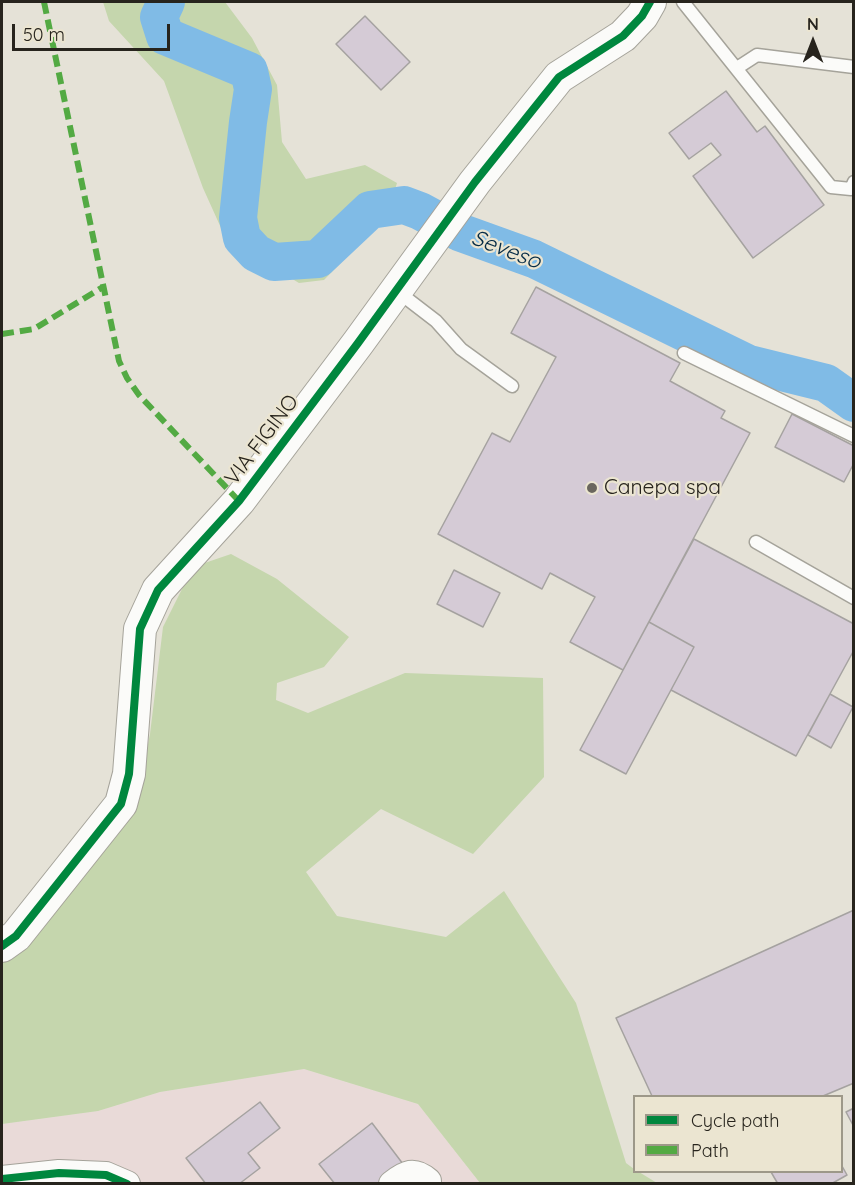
<!DOCTYPE html>
<html>
<head>
<meta charset="utf-8">
<style>
  body { margin:0 }
  #map { position:relative; width:855px; height:1185px; overflow:hidden; background:#e5e2d7; font-family:Quicksand,sans-serif }
  canvas { display:block }
  .frame { position:absolute; inset:0; border:3px solid #27241d; pointer-events:none }
  .legend { position:absolute; left:633px; top:1095px; width:210px; height:78px; box-sizing:border-box; background:#ebe5d1; border:2px solid #9d9889; margin:0; padding:8px 10px; list-style:none; font-size:18px; color:#27241d }
  .legend li { display:flex; align-items:center; gap:12px; height:30px }
  .legend b { width:30px; border:2px solid #9d9889 }
  .north { position:absolute; left:783px; top:12px; width:60px; height:60px; -webkit-text-stroke:4px #ebe5d1; paint-order:stroke; rotate:0deg; font-size:16px; font-weight:700; line-height:24px; text-align:center; color:#27241d }
  .north::after { content:''; display:block; margin:auto; width:21px; height:27px; background:#27241d; clip-path:polygon(50% 0,100% 100%,50% 72%,0 100%) }
  .scale { position:absolute; left:12px; top:24px; width:158px; height:27px; box-sizing:border-box; border:3px solid #27241d; border-top:0; padding-left:8px; font-size:18px; line-height:21px; white-space:nowrap; color:#27241d; -webkit-text-stroke:4px #ebe5d1; paint-order:stroke }
</style>
</head>
<body>
<div id="map">
<canvas width="855" height="1185"></canvas>
<div class="frame"></div>
<ul class="legend">
<li><b style="height:8px;background:#00873e"></b>Cycle path</li>
<li><b style="height:8px;background:#53aa43"></b>Path</li>
</ul>
<div class="north">N</div>
<div class="scale">50 m</div>
</div>
<script>
const g = document.querySelector('canvas').getContext('2d');
g.lineJoin = 'round';
function fillPath(path, color) { g.fillStyle = color; g.fill(path, 'evenodd'); }
function strokePath(path, color, width, dash) { g.strokeStyle = color; g.lineWidth = width; g.lineCap = dash ? 'butt' : 'round'; g.setLineDash(dash || []); g.stroke(path); }
function drawText(font, color, halo, rows, align = 'center') {
  g.font = font + ' Quicksand,sans-serif'; g.lineWidth = 4.5; g.setLineDash([]); g.textBaseline = 'middle'; g.strokeStyle = halo; g.fillStyle = color; for (const [text, x, y, turn = 0] of rows) {
    g.save(); g.translate(x, y); g.rotate((+turn || 0) * Math.PI / 180); g.textAlign = isNaN(turn) ? turn : align; if (halo) g.strokeText(text, 0, 0); g.fillText(text, 0, 0); g.restore();
  }
}
fillPath(new Path2D(`
  M 304,1069 L 418,1104 L 480,1183 L 2,1183 L 2,1124 L 98,1111 L 160,1092 Z`), '#e9dad8');
fillPath(new Path2D(`
  M 103,2 L 225,2 L 252,38 L 277,85 L 282,142 L 306,179 L 365,165 L 397,183 L 387,215 L 324,280 L 299,283 L 226,239 L 203,188 L 164,81 L 109,21 Z
  M 231,554 L 277,579 L 349,637 L 324,667 L 277,683 L 276,700 L 308,713 L 405,673 L 543,678 L 544,777 L 473,854 L 381,809 L 306,872 L 337,916 L 446,937 L 504,891 L 576,1003 L 626,1163 L 634,1169 L 634,1172 L 639,1172 L 657,1183 L 480,1183 L 418,1104 L 304,1069 L 160,1092 L 98,1111 L 2,1124 L 2,958 L 135,809 L 150,734 L 163,627 L 193,567 Z`), '#c5d6ad');
strokePath(new Path2D(`
  M 166,2 L 159,17 L 165,36 L 249,71 L 253,89 L 248,122 L 238,218 L 242,238 L 256,253 L 274,262 L 318,259 L 370,210 L 404,205 L 420,211 L 459,232 L 534,259 L 749,364 L 826,383 L 854,403`), '#80bbe6', 38);
const building = new Path2D(`
  M 365,16 L 410,62 L 381,90 L 336,44 Z
  M 726,91 L 757,132 L 765,126 L 824,205 L 753,258 L 693,176 L 721,155 L 711,143 L 689,159 L 669,133 Z
  M 536,287 L 680,363 L 670,381 L 725,411 L 721,418 L 750,433 L 623,670 L 570,642 L 595,597 L 550,573 L 542,589 L 438,534 L 492,433 L 510,442 L 556,357 L 511,333 Z
  M 792,414 L 854,446 L 854,463 L 844,482 L 775,447 Z
  M 694,539 L 854,624 L 854,650 L 796,756 L 671,690 L 694,647 L 649,622 Z
  M 454,570 L 500,593 L 483,627 L 437,604 Z
  M 649,622 L 694,647 L 626,774 L 580,750 Z
  M 830,694 L 853,707 L 831,748 L 808,735 Z
  M 854,910 L 854,1083 L 823,1096 L 652,1096 L 616,1018 Z
  M 260,1102 L 280,1128 L 248,1153 L 260,1168 L 239,1184 L 206,1184 L 186,1158 Z
  M 854,1108 L 854,1127 L 846,1112 Z
  M 372,1123 L 403,1164 L 379,1184 L 335,1184 L 319,1164 Z
  M 842,1166 L 847,1175 L 831,1184 L 778,1184 L 771,1172 L 842,1172 Z`);
fillPath(building, '#d5cbd6');
strokePath(building, '#a5a2a0', 1.5);
const service = new Path2D(`
  M 683,2 L 831,187 L 851,189 L 854,182
  M 737,68 L 757,55 L 854,67
  M 397,291 L 436,321 L 461,349 L 512,386
  M 684,353 L 854,436
  M 756,542 L 854,598`);
const minor = new Path2D(`
  M 2,1179 L 59,1173 L 106,1175 L 127,1184
  M 392,1184 C 406,1173 414,1169 428,1181 L 428,1184`);
const tertiary = new Path2D(`
  M 2,946 L 16,936 L 121,804 L 129,774 L 140,629 L 158,590 L 239,501 L 358,343 L 475,182 L 559,77 L 623,36 L 642,16 L 650,2`);
strokePath(service, '#a5a39a', 15);
strokePath(minor, '#a5a39a', 28);
strokePath(tertiary, '#a5a39a', 34);
strokePath(service, '#fbfbf9', 12);
strokePath(minor, '#fbfbf9', 26);
strokePath(tertiary, '#fbfbf9', 32);
strokePath(new Path2D(`
  M 44,2 L 119,361 L 127,378 L 139,395 L 239,501
  M 2,334 L 34,329 L 103,287`), '#53aa43', 6, [12, 6]);
strokePath(new Path2D(`
  M 2,946 L 16,936 L 121,804 L 129,774 L 140,629 L 158,590 L 239,501 L 358,343 L 475,182 L 559,77 L 623,36 L 642,16 L 650,2
  M 2,1179 L 59,1173 L 106,1175 L 127,1184`), '#00873e', 8);
for (const [x, y, r, color] of [
  [592,488,6,"#6a665e"]
]) { const dot = new Path2D(); dot.arc(x, y, r, 0, 2 * Math.PI); g.fillStyle = color; g.fill(dot); strokePath(dot, '#ebe5d1', 2); }
drawText('21px', '#27241d', '#ebe5d1', [
  ["VIA FIGINO",262,440,-53]
]);
drawText('21px', '#27241d', '#ebe5d1', [
  ["Canepa spa",604,488]
], 'left');
drawText('italic 22px', '#062c46', '#ebe5d1', [
  ["Seveso",506,250,21]
]);
</script>
</body>
</html>
